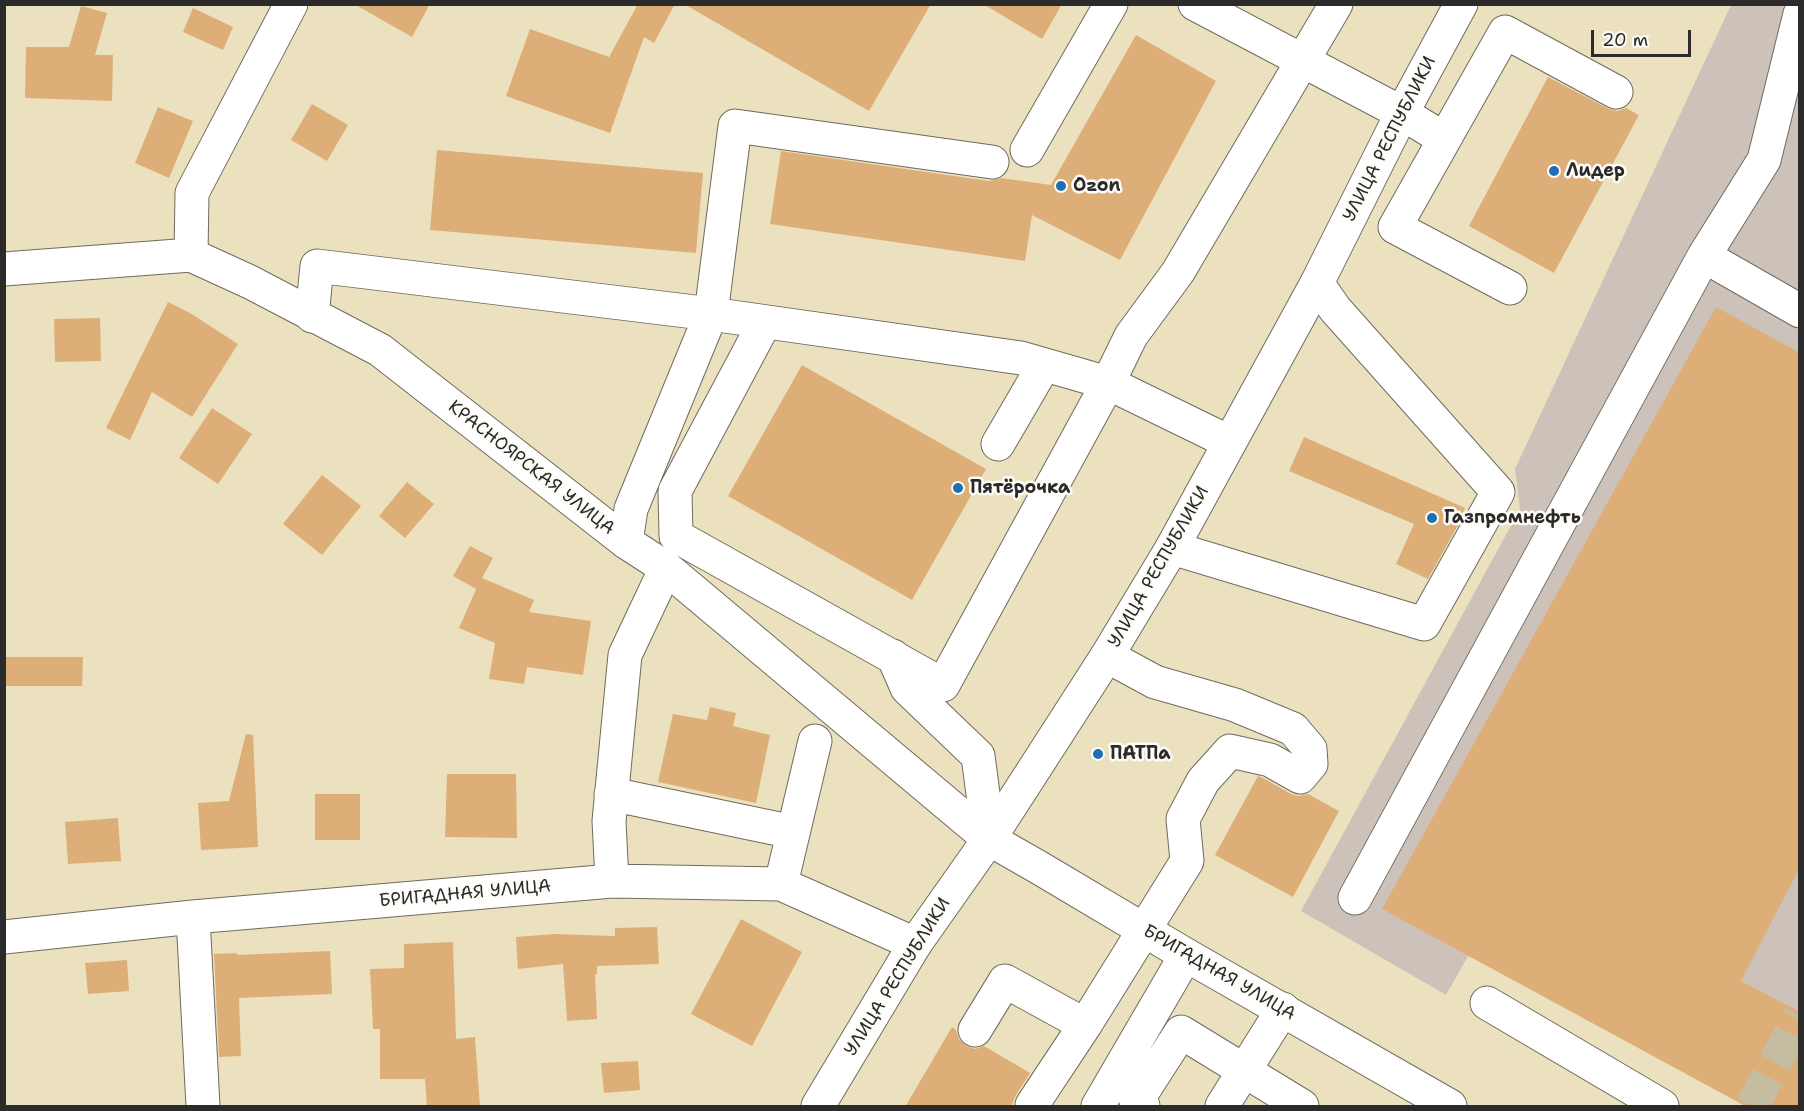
<!DOCTYPE html>
<html>
<head>
<meta charset="utf-8">
<style>
  body { margin:0 }
  #map { position:relative; width:1804px; height:1111px; overflow:hidden; background:#ece1be; font-family:"Shantell Sans",sans-serif }
  canvas { display:block }
  .frame { position:absolute; inset:0; border:6px solid #2b2b2b; pointer-events:none }
  .scale { position:absolute; left:1591px; top:30px; width:100px; height:27px; box-sizing:border-box; border:3px solid #2b2b2b; border-top:0; padding-left:8px; font-size:18px; line-height:21px; white-space:nowrap; color:#2b2b2b; -webkit-text-stroke:4px #fdfcf7; paint-order:stroke }
</style>
</head>
<body>
<div id="map">
<canvas width="1804" height="1111"></canvas>
<div class="frame"></div>
<div class="scale">20 m</div>
</div>
<script>
const g = document.querySelector('canvas').getContext('2d');
g.lineJoin = 'round';
function fillPath(path, color) { g.fillStyle = color; g.fill(path, 'evenodd'); }
function strokePath(path, color, width, dash) { g.strokeStyle = color; g.lineWidth = width; g.lineCap = dash ? 'butt' : 'round'; g.setLineDash(dash || []); g.stroke(path); }
function drawText(font, color, halo, rows, align = 'center') {
  g.font = font + ' "Shantell Sans",sans-serif'; g.lineWidth = 5; g.setLineDash([]); g.textBaseline = 'middle'; g.strokeStyle = halo; g.fillStyle = color; for (const [text, x, y, turn = 0] of rows) {
    g.save(); g.translate(x, y); g.rotate((+turn || 0) * Math.PI / 180); g.textAlign = isNaN(turn) ? turn : align; if (halo) g.strokeText(text, 0, 0); g.fillText(text, 0, 0); g.restore();
  }
}
fillPath(new Path2D(`
  M 1731,5 L 1799,5 L 1799,1106 L 1468,956 L 1446,995 L 1301,911 L 1520,509 L 1515,469 Z`), '#ccc2b9');
fillPath(new Path2D(`
  M 354,4 L 430,4 L 412,37 Z
  M 638,4 L 675,4 L 654,43 L 644,37 L 610,133 L 506,96 L 530,29 L 609,57 Z
  M 684,4 L 931,4 L 869,111 Z
  M 983,4 L 1062,4 L 1042,39 Z
  M 81,6 L 107,13 L 95,55 L 113,55 L 112,101 L 25,98 L 26,47 L 69,47 Z
  M 193,8 L 233,27 L 223,50 L 183,32 Z
  M 1136,35 L 1216,81 L 1120,260 L 1032,215 L 1025,261 L 770,224 L 781,151 L 989,181 L 1001,178 L 1051,185 Z
  M 1548,77 L 1607,108 L 1617,111 L 1626,108 L 1639,115 L 1554,273 L 1469,226 Z
  M 312,104 L 348,125 L 327,161 L 291,140 Z
  M 158,107 L 193,121 L 169,178 L 135,163 Z
  M 437,150 L 703,173 L 696,253 L 430,230 Z
  M 168,302 L 190,313 L 238,344 L 192,417 L 152,392 L 130,440 L 106,428 Z
  M 1716,307 L 1800,353 L 1800,867 L 1741,981 L 1800,1012 L 1800,1107 L 1747,1107 L 1382,909 Z
  M 100,318 L 101,361 L 55,362 L 54,319 Z
  M 802,365 L 986,469 L 912,600 L 728,496 Z
  M 212,408 L 252,434 L 218,484 L 179,458 Z
  M 1304,437 L 1465,508 L 1457,527 L 1428,579 L 1396,564 L 1414,524 L 1289,471 Z
  M 322,475 L 361,506 L 322,555 L 283,524 Z
  M 407,482 L 434,504 L 405,538 L 379,516 Z
  M 470,546 L 493,558 L 482,578 L 534,600 L 529,612 L 591,621 L 583,675 L 527,667 L 524,684 L 489,679 L 495,643 L 459,628 L 478,585 L 476,589 L 453,576 Z
  M 4,657 L 83,657 L 82,686 L 4,686 Z
  M 710,707 L 736,713 L 733,726 L 770,735 L 756,803 L 658,782 L 673,714 L 707,720 Z
  M 246,734 L 253,735 L 258,847 L 201,850 L 198,803 L 229,801 Z
  M 447,774 L 516,774 L 517,838 L 445,837 Z
  M 1258,776 L 1263,778 L 1291,794 L 1299,796 L 1308,794 L 1339,811 L 1293,897 L 1215,855 Z
  M 315,794 L 360,794 L 360,840 L 315,840 Z
  M 118,818 L 121,861 L 68,864 L 65,822 Z
  M 741,919 L 802,952 L 752,1046 L 691,1014 Z
  M 657,927 L 659,964 L 597,966 L 597,974 L 595,974 L 597,1019 L 567,1021 L 563,964 L 518,969 L 516,937 L 555,934 L 615,936 L 615,928 Z
  M 453,942 L 456,1039 L 475,1037 L 480,1107 L 427,1107 L 425,1079 L 380,1079 L 380,1029 L 373,1029 L 370,969 L 404,968 L 404,944 Z
  M 330,951 L 332,994 L 239,998 L 241,1056 L 219,1057 L 214,954 L 237,953 L 237,955 Z
  M 127,960 L 129,991 L 88,994 L 85,963 Z
  M 952,1027 L 956,1030 L 959,1039 L 966,1046 L 975,1049 L 984,1046 L 1030,1073 L 1016,1095 L 1011,1107 L 905,1107 Z
  M 638,1061 L 640,1090 L 604,1093 L 601,1063 Z`), '#deae79');
strokePath(new Path2D(`
  M 1752,1106 L 1800,1016`), '#c5bda1', 33, [33, 16]);
const minor = new Path2D(`
  M 1195,4 L 1402,113 L 1444,139
  M 1027,150 L 1111,4
  M 191,255 L 192,193 L 291,4
  M 1704,256 L 1800,311
  M 1510,288 L 1395,227 L 1505,32 L 1616,92
  M 312,316 L 317,266 L 711,314 L 1021,358 L 1108,383 L 1229,442
  M 765,322 L 675,491 L 676,536 L 943,685 L 1108,383 L 1131,336 L 1178,272 L 1336,4
  M 998,444 L 1044,365
  M 626,542 L 631,509 L 711,314 L 735,126 L 992,162
  M 1172,548 L 1424,624 L 1498,492 L 1335,309 L 1317,283
  M 893,656 L 907,688 L 978,756 L 989,839
  M 611,794 L 793,832
  M 612,881 L 609,821 L 625,655 L 666,568
  M 781,884 L 815,741
  M 1355,898 L 1704,256 L 1764,160 L 1800,14
  M 193,917 L 203,1106
  M 4,937 L 193,917 L 612,881 L 781,884 L 915,944
  M 1487,1003 L 1662,1106
  M 975,1030 L 1005,981 L 1085,1025 L 1187,861 L 1183,819 L 1203,781 L 1230,751 L 1270,760 L 1300,777 L 1311,764 L 1310,749 L 1293,729 L 1235,705 L 1155,682 L 1107,656
  M 1032,1105 L 1085,1025
  M 1098,1106 L 1186,955
  M 1143,1106 L 1136,1102 L 1181,1032 L 1302,1106
  M 1222,1106 L 1283,1009`);
const major = new Path2D(`
  M 4,269 L 191,255 L 250,282 L 380,350 L 626,542 L 666,568 L 989,839 L 1038,867 L 1186,955 L 1450,1106
  M 818,1106 L 915,944 L 989,839 L 1013,802 L 1107,656 L 1172,548 L 1317,283 L 1402,113 L 1461,4`);
strokePath(minor, '#6f6b5e', 35);
strokePath(major, '#6f6b5e', 35);
strokePath(minor, '#fff', 33);
strokePath(major, '#fff', 33);
for (const [x, y, r, color] of [
  [1554,171,6,"#1f6fb2"],
  [1061,186,6,"#1f6fb2"],
  [958,488,6,"#1f6fb2"],
  [1432,518,6,"#1f6fb2"],
  [1098,754,6,"#1f6fb2"]
]) { const dot = new Path2D(); dot.arc(x, y, r, 0, 2 * Math.PI); g.fillStyle = color; g.fill(dot); strokePath(dot, '#fdfcf7', 2); }
drawText('18px', '#2b2b2b', '#fdfcf7', [
  ["УЛИЦА РЕСПУБЛИКИ",1390,139,-63],
  ["КРАСНОЯРСКАЯ УЛИЦА",531,468,38],
  ["УЛИЦА РЕСПУБЛИКИ",1159,567,-60],
  ["БРИГАДНАЯ УЛИЦА",465,894,-5],
  ["БРИГАДНАЯ УЛИЦА",1219,973,30],
  ["УЛИЦА РЕСПУБЛИКИ",898,977,-58]
]);
drawText('bold 18px', '#2b2b2b', '#fdfcf7', [
  ["Лидер",1566,171],
  ["Ozon",1073,186],
  ["Пятёрочка",970,488],
  ["Газпромнефть",1444,518],
  ["ПАТПа",1110,754]
], 'left');
</script>
</body>
</html>
